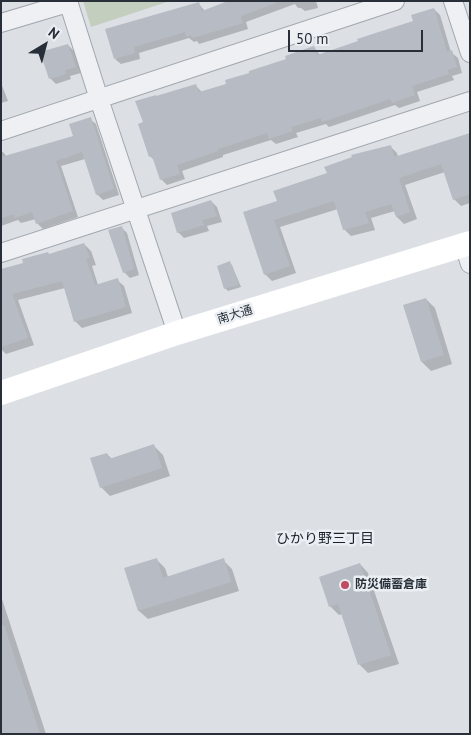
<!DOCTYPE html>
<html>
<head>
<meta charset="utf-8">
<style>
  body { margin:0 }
  #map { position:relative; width:471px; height:735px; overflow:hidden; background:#dce0e5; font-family:"PT Sans",sans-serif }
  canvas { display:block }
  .frame { position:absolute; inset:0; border:2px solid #282f39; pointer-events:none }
  .north { position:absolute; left:20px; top:20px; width:50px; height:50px; -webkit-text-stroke:4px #ebeff3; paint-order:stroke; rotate:37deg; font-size:14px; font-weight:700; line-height:20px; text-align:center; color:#282f39 }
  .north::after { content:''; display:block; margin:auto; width:18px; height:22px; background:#282f39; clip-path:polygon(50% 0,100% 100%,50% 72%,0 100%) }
  .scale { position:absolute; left:288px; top:30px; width:135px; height:22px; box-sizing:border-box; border:2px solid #282f39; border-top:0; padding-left:6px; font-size:15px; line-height:18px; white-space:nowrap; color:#282f39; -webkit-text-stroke:4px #ebeff3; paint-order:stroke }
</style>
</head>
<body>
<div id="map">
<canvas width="471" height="735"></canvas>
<div class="frame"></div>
<div class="north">N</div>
<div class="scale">50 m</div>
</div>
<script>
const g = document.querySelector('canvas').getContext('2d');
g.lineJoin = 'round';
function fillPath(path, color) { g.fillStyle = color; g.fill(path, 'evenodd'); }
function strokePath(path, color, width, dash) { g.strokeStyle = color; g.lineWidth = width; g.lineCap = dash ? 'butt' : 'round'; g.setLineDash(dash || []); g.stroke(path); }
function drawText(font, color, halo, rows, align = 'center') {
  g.font = font + ' "PT Sans","Noto Sans JP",sans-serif'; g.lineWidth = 5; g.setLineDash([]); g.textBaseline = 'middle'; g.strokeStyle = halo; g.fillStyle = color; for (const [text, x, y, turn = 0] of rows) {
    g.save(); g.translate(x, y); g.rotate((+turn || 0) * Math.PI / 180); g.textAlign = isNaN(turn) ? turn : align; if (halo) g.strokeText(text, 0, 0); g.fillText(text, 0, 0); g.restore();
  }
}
fillPath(new Path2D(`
  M 83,1 L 170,1 L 91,27 Z`), '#c3cebe');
fillPath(new Path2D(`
  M 231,1 L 316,1 L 318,8 L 305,11 L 301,8 L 298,8 L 295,4 L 246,22 L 248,29 L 199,44 L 197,41 L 194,42 L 189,38 L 139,53 L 140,59 L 121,64 L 115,59 L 198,3 L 205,11 Z
  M 434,9 L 440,15 L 451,52 L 458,58 L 462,73 L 452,76 L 454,80 L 417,92 L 420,101 L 399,108 L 395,105 L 329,127 L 326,124 L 296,133 L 298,137 L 276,144 L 271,140 L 223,155 L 223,157 L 182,171 L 185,179 L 167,185 L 161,179 L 156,162 L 150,156 L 144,123 L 157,97 L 196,86 L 202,92 L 227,84 L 288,60 L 314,47 L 320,55 L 414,22 Z
  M 68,45 L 74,51 L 81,73 L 70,76 L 71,79 L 56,84 L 50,78 Z
  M 1,83 L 8,101 L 1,103 Z
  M 90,119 L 96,124 L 119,195 L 103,200 L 97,194 L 85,159 L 61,166 L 78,217 L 43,229 L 37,223 L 36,219 L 21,223 L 18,220 L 1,226 L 1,152 L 3,152 L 7,157 L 74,137 Z
  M 470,134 L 470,203 L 461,206 L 454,199 L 445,172 L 405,185 L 417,219 L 404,224 L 397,217 L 395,211 L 371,218 L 375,230 L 351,236 L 344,229 L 338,209 L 280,227 L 296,273 L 272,281 L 265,274 L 245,213 L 278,202 L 328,174 L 390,146 L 397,153 L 398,157 Z
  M 211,201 L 217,207 L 222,222 L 207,226 L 209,231 L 184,238 L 178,232 Z
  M 121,227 L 127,233 L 139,275 L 130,278 L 124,272 Z
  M 84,244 L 91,251 L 96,265 L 92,266 L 98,285 L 117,280 L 124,286 L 132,313 L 82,328 L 75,321 L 65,288 L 18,300 L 34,345 L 6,354 L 1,349 L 1,280 L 50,255 Z
  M 229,263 L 232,265 L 235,273 L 236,275 L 241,287 L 228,291 L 225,288 Z
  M 426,299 L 435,308 L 452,364 L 431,371 L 422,362 Z
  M 154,446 L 163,455 L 170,476 L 110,496 L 101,487 L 107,454 L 112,459 Z
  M 156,559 L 165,568 L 168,577 L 223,560 L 232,569 L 239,591 L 148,619 L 139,611 L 126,569 Z
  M 360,564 L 368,573 L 399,664 L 368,673 L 360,665 L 343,614 L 339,615 L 330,606 Z
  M 1,596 L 46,734 L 1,734 Z`), '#0003');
fillPath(new Path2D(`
  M 228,1 L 276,1 L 276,3 L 241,16 L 243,23 L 192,38 L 191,35 L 186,37 L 185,32 L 134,47 L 135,53 L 114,59 L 105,29 L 199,2 L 202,11 Z
  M 434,8 L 447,52 L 452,50 L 457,67 L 447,70 L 449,74 L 412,86 L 415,95 L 392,103 L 390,99 L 322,122 L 321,118 L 291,127 L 293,131 L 269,139 L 267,133 L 218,149 L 218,151 L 177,165 L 180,174 L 160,180 L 152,156 L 149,157 L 138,124 L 143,122 L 135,101 L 156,95 L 156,96 L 196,84 L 199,92 L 226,84 L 225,80 L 249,73 L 249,71 L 286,59 L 285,56 L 314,46 L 317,55 L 358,41 L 357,39 L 413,21 L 411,15 Z
  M 68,44 L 76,67 L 65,70 L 66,74 L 49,79 L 40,52 Z
  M 91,117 L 114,189 L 96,195 L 82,152 L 56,161 L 73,211 L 36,224 L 32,212 L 15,218 L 14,214 L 1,218 L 1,157 L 73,136 L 69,124 Z
  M 470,133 L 470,194 L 453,200 L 441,164 L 399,178 L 410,212 L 396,217 L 391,204 L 365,212 L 369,223 L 343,230 L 334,201 L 274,220 L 290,266 L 264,275 L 243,212 L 277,201 L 273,191 L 327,173 L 324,167 L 352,157 L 351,155 L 391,145 L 394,157 Z
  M 211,200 L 217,216 L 202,220 L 204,225 L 177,233 L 171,213 Z
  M 122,226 L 134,269 L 123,273 L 108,230 Z
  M 84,243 L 90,258 L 86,259 L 95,285 L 118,278 L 126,307 L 74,322 L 62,281 L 12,294 L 28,338 L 1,347 L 1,269 L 23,263 L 22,259 L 48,252 L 49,254 Z
  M 230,261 L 239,285 L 224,289 L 217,266 Z
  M 426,298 L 444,355 L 421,362 L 403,305 Z
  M 154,444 L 162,468 L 100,488 L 90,458 L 107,453 L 109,459 Z
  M 157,558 L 163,578 L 224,558 L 231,582 L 138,611 L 124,568 Z
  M 360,563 L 391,655 L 358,665 L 338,604 L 329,607 L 319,577 Z
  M 1,625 L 4,625 L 40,734 L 1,734 Z`), '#b7bcc4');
const street = new Path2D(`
  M 68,1 L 99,99 L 177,333
  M 453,1 L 470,53
  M 1,23 L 68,3
  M 1,131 L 395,1
  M 464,245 L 470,264
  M 1,253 L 470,101`);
strokePath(street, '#a2a7ae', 20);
strokePath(street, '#eef0f4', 18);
strokePath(new Path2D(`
  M 1,393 L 177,333 L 470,243`), '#fff', 24);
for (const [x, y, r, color] of [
  [345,585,5,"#bf4c61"]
]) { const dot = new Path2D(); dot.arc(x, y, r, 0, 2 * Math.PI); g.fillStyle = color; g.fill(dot); strokePath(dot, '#ebeff3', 2); }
drawText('12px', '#282f39', '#ebeff3', [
  ["南大通",235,315,-17]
]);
drawText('bold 12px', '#282f39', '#ebeff3', [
  ["防災備蓄倉庫",355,585]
], 'left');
drawText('14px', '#1a202a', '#ebeff3', [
  ["ひかり野三丁目",325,539]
]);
</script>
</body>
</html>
